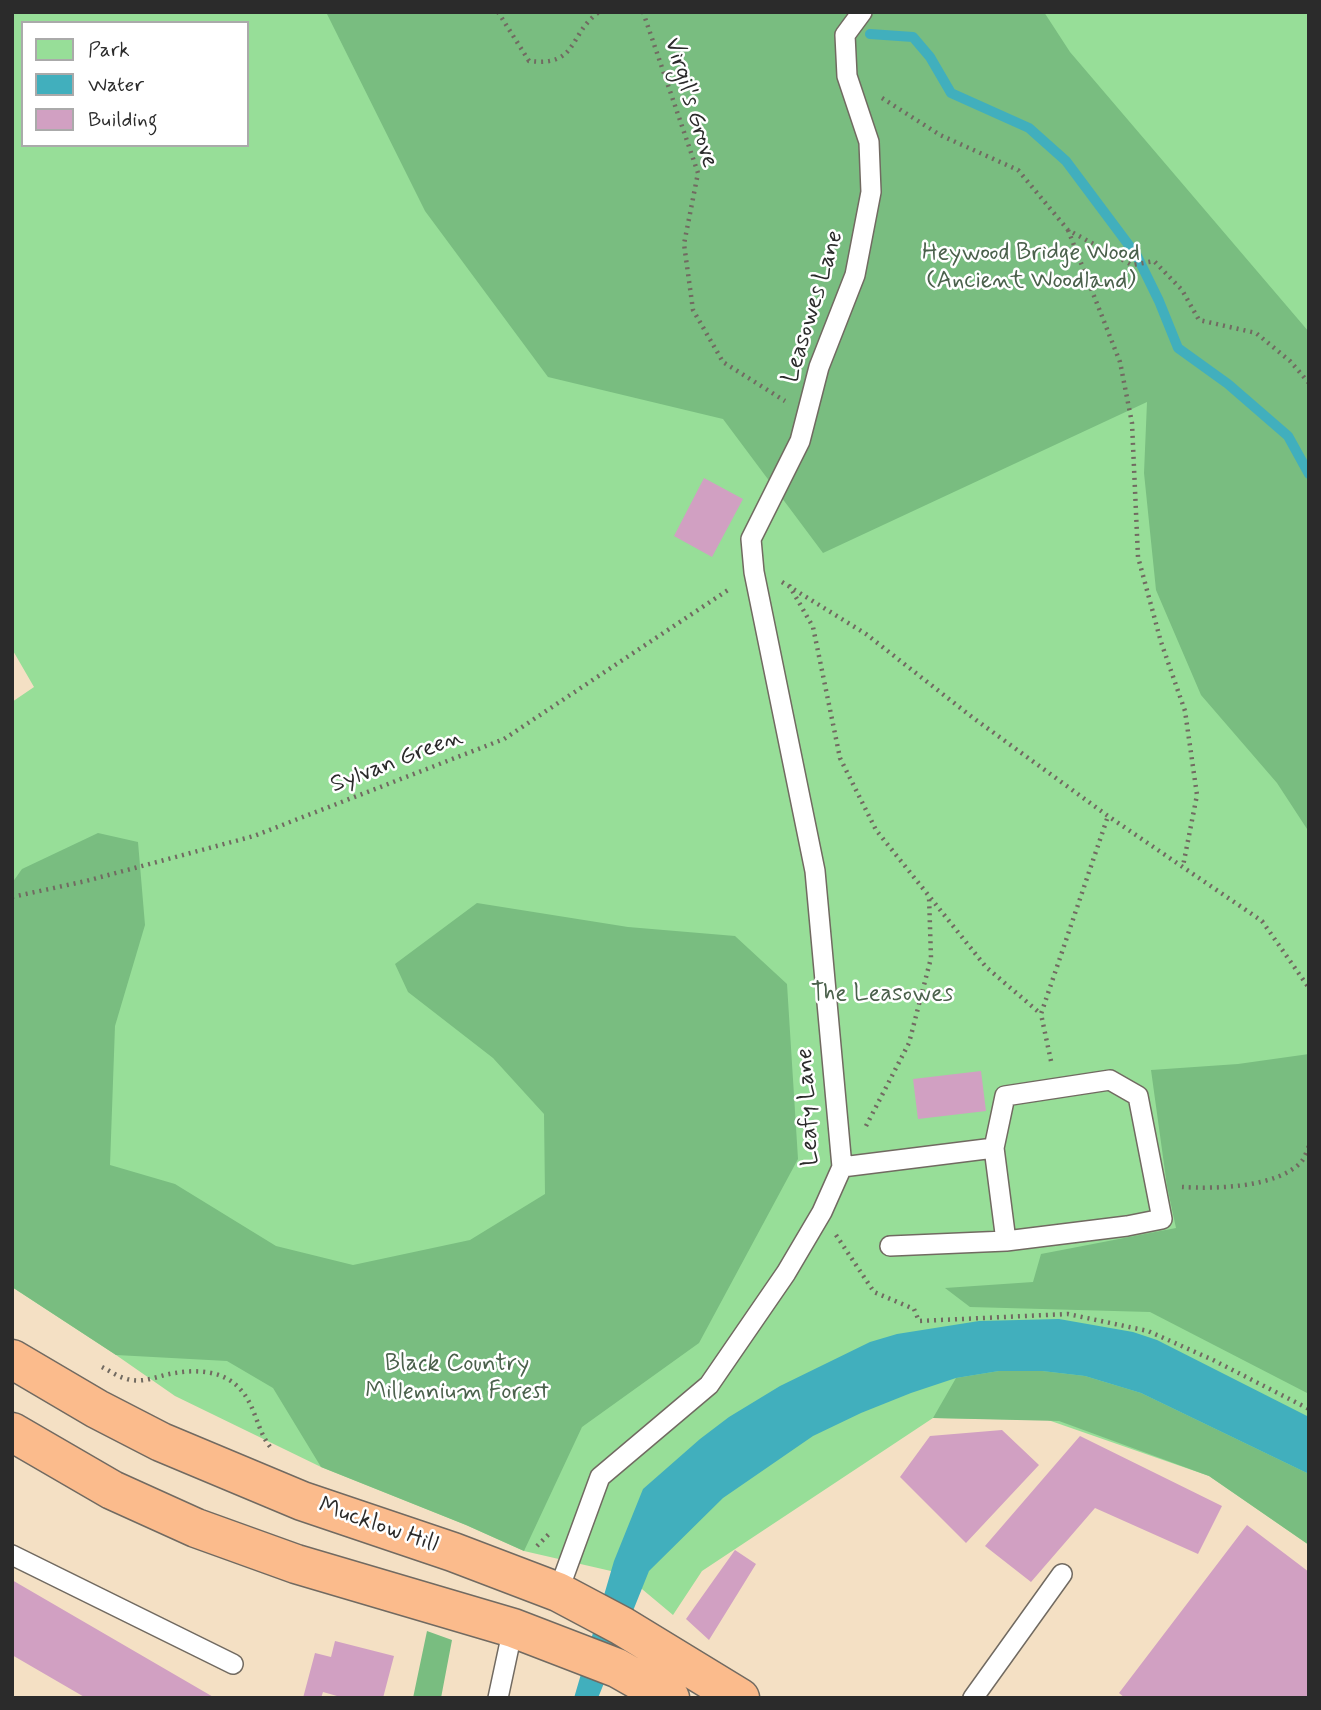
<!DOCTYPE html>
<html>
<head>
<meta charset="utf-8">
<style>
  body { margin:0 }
  #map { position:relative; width:1321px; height:1710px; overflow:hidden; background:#f4e0c4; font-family:Mynerve,sans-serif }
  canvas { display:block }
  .frame { position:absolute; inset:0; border:14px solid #2b2b2b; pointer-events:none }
  .legend { position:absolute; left:21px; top:21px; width:228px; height:126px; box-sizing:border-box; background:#fff; border:2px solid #aaa; margin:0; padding:9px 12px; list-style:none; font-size:21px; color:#2b2b2b }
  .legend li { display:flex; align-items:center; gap:14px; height:35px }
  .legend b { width:35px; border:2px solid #aaa }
</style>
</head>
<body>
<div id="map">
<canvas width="1321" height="1710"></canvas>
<div class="frame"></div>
<ul class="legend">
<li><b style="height:19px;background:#97de98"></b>Park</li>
<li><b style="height:19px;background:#41afbd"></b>Water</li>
<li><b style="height:19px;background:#d1a0c2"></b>Building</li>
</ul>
</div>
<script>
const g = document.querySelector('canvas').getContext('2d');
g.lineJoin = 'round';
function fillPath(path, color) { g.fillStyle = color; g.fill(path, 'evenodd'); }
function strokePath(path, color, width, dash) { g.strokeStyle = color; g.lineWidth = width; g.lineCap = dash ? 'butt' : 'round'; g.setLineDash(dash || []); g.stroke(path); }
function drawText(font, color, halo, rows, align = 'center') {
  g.font = font + ' Mynerve,sans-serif'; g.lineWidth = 5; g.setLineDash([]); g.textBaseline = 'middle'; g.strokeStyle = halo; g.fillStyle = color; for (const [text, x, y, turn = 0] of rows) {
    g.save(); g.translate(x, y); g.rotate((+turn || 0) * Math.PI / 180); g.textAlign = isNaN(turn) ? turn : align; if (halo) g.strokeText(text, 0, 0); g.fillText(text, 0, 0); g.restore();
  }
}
fillPath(new Path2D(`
  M 12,12 L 1309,12 L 1309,1545 L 1209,1476 L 1048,1420 L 933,1418 L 702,1571 L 673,1615 L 624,1574 L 524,1551 L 466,1525 L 321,1467 L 175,1396 L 116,1355 L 12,1287 L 12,702 L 34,687 L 12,649 ZM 23,23 L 247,23 L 247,145 L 23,145 Z`), '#97de98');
fillPath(new Path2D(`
  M 326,12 L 1044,12 L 1070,52 L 1309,332 L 1309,832 L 1277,783 L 1201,695 L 1156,590 L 1144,473 L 1147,402 L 823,553 L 723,419 L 548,377 L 425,211 Z
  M 98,833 L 138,842 L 145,925 L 115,1026 L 110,1165 L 175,1184 L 276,1246 L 353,1265 L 470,1240 L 545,1194 L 544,1114 L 493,1058 L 408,992 L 395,964 L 477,903 L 628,927 L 735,936 L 787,984 L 798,1159 L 699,1343 L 582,1427 L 524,1551 L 466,1525 L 321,1467 L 273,1388 L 227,1361 L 116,1355 L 12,1287 L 12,883 L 22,869 Z
  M 1309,1054 L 1309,1394 L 1150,1312 L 970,1307 L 945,1288 L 1033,1282 L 1041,1254 L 1176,1228 L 1167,1186 L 1151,1070 L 1238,1064 Z
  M 999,1371 L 1042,1371 L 1085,1376 L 1141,1393 L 1309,1474 L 1309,1545 L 1209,1476 L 1059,1421 L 933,1418 L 956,1378 Z
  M 427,1631 L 452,1640 L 441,1698 L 413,1698 Z`), '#79bd80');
fillPath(new Path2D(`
  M 1059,1319 L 1133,1332 L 1157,1340 L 1309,1417 L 1309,1474 L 1141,1393 L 1085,1376 L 1042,1371 L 999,1371 L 956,1378 L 911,1393 L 861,1413 L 813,1436 L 723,1498 L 649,1571 L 598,1698 L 574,1698 L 614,1561 L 643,1489 L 700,1439 L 729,1417 L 780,1386 L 870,1342 L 897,1334 L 979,1321 Z`), '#41afbd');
strokePath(new Path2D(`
  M 870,34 L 913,37 L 930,57 L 951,93 L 1029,128 L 1066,161 L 1137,256 L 1159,301 L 1178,348 L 1228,384 L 1288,436 L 1309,474`), '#41afbd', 10);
fillPath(new Path2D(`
  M 704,478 L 743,499 L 712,557 L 674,536 Z
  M 981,1071 L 986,1111 L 918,1119 L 913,1079 Z
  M 1002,1430 L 1039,1465 L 966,1543 L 900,1477 L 930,1436 Z
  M 1080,1436 L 1222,1506 L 1198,1554 L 1095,1508 L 1031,1582 L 985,1546 Z
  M 1247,1525 L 1309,1572 L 1309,1698 L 1125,1698 L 1119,1693 Z
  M 735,1550 L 756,1564 L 709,1640 L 686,1619 Z
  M 12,1580 L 215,1698 L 86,1698 L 12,1655 Z
  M 335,1641 L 394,1656 L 383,1698 L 344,1698 L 323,1692 L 321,1698 L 303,1698 L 315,1653 L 331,1657 Z`), '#d1a0c2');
const service = new Path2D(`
  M 1110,1080 L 1138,1096 L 1162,1219 L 1127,1226 L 1006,1241 L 994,1148 L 1005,1096 Z
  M 842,1167 L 994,1148
  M 890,1246 L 1006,1241
  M 12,1555 L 233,1664
  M 558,1592 L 600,1477 L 709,1385 L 786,1273 L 822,1212 L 842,1167 L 815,871 L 754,572 L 751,539 L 800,441 L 819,367 L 855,275 L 871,192 L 869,142 L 847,76 L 845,35 L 862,12
  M 498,1698 L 513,1628
  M 973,1698 L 1062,1574`);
const trunk = new Path2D(`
  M 12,1359 L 97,1409 L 161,1442 L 302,1501 L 453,1552 L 558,1592 L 622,1626 L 740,1698
  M 12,1432 L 112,1490 L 196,1528 L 296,1564 L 513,1628 L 617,1668 L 670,1698`);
strokePath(service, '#716a61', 22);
strokePath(trunk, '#716a61', 41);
strokePath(new Path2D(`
  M 498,12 L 529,61 C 579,67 568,34 599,12
  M 643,12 L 698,173 L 684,244 L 693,310 L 723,362 L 785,401
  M 882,98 L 940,135 L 1018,170 L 1068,230 L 1132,265 L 1154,261 L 1182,290 L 1199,320 L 1256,333 L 1290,361 L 1309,383
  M 1068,230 L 1120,362 L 1132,423 L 1138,557 L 1161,642 L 1185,711 L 1197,795 L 1183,866
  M 782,582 L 866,634 L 972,717 L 1108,816 L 1262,921 L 1309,988
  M 789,585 L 813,627 L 840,758 L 876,830 L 986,967 L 1041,1014
  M 12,897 L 86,881 L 254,836 L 504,739 L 731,588
  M 1051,1061 L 1041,1014 L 1108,816
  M 866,1126 L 909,1043 L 931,958 L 929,896
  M 1182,1187 C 1215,1189 1278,1188 1302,1161 C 1305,1157 1307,1150 1309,1146
  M 836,1235 L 874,1292 L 914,1309 L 919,1321 L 1068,1314 L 1148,1331 L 1213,1360 L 1309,1409
  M 102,1367 C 110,1371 118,1377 127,1379 C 144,1384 159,1375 175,1373 C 198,1369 225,1371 241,1390 C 256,1407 257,1431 271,1448
  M 537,1546 L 550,1533`), '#716a61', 4.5, [2, 5]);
strokePath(service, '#fff', 19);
strokePath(trunk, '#fbbb8c', 38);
drawText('24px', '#2b2b2b', '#fff', [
  ["Virgil's Grove",690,103,73],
  ["Leasowes Lane",814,307,-73],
  ["Sylvan Green",397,762,-21],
  ["Leafy Lane",809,1107,-93],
  ["Mucklow Hill",378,1526,19]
]);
drawText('24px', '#4b614c', '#fff', [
  ["Heywood Bridge Wood",1031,254],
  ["(Ancient Woodland)",1031,282],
  ["The Leasowes",882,995],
  ["Black Country",457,1365],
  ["Millennium Forest",457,1393]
]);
</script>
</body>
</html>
